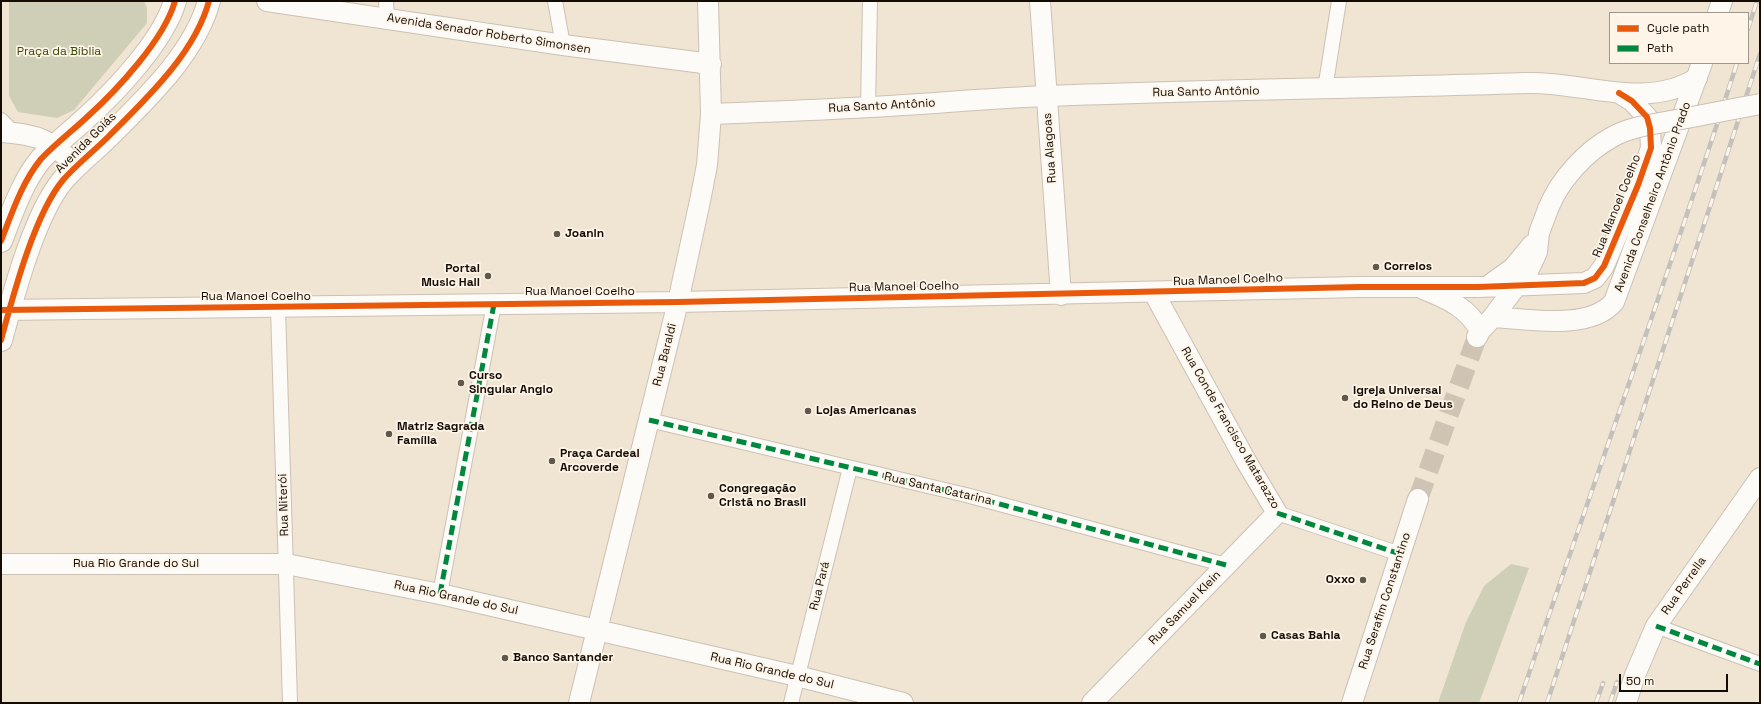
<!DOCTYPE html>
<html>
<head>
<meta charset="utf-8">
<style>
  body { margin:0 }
  #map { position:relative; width:1761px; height:704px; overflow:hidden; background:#f0e4d3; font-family:"Space Grotesk",sans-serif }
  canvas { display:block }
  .frame { position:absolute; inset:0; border:2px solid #140c03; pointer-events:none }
  .legend { position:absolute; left:1609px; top:12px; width:140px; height:52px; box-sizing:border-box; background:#fef4e8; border:1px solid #a0978c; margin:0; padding:5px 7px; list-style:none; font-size:12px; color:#140c03 }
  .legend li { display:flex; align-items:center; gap:8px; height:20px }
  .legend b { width:20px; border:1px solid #a0978c }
  .scale { position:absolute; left:1619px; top:674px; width:109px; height:18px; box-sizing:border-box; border:2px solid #140c03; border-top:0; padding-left:5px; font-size:12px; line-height:14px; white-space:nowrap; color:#140c03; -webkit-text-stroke:3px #fef4e8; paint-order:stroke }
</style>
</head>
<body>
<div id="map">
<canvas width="1761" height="704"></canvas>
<div class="frame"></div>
<ul class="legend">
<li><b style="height:5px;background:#e8590c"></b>Cycle path</li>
<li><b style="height:5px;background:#00873e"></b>Path</li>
</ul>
<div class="scale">50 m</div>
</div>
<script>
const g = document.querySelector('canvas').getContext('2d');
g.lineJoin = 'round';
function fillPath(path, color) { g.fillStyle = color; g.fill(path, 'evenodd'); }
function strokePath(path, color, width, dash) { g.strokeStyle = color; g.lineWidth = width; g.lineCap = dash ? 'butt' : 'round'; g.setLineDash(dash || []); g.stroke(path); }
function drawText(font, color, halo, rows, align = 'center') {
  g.font = font + ' "Space Grotesk",sans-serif'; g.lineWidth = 3.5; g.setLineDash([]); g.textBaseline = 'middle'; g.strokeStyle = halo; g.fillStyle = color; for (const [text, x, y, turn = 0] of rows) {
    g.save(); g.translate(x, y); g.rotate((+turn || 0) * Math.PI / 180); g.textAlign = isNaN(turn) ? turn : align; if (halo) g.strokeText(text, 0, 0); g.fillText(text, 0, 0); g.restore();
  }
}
fillPath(new Path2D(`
  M 9,1 L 144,1 L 147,8 L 147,23 L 74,110 L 57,118 L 18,112 L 9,96 Z
  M 1511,564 L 1529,568 L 1479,703 L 1438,703 L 1466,622 L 1484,586 Z`), '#cecfb6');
strokePath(new Path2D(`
  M 1418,499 L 1477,337`), '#cfc4b4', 20, [20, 10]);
const street = new Path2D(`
  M 386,1 L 387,18
  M 555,1 L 563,45
  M 1325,89 L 1339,1
  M 868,107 L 870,1
  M 1,120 L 14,133
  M 278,308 L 290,703
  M 649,420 L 966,495 L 1226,565
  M 1277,513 L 1400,554
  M 440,594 L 494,304
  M 1656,626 L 1760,664
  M 791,703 L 850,468`);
const secondary = new Path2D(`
  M 267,1 L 563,45 L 711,64
  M 1040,1 L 1061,295
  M 1718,13 L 1722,1
  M 711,114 C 764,112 817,110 870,107 C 930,104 990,98 1049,96 C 1208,90 1368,88 1527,83 C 1582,81 1645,111 1697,78
  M 1,132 C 42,135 47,139 77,166
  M 1488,286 L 1513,268 L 1532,245
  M 1423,289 C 1446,298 1469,308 1480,331
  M 1,310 L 678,302 L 1359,287 L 1478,287 L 1584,283 L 1595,278 L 1604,266 L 1638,185 L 1651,148 L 1650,128 L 1647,117 L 1632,101 L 1619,93
  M 1493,317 C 1528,319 1589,331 1614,302 L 1702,63
  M 1477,337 L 1480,331 L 1493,317 L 1529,269 L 1537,252 L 1539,233 L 1548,209
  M 1,564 L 286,564 L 440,594 L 797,676 L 903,703
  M 579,703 L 678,302 L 700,201 L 707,165 L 711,114 L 708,1
  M 1092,703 L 1277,513 L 1246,461 L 1154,293
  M 1352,703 L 1418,499
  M 1626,703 L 1635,675 L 1656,626 L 1760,478`);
const primary = new Path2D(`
  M 1,241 C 12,213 22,182 41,159 C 55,144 71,132 86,118 C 116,91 164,40 175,1
  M 1,340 C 13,296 34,215 63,180 C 77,164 94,151 109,136 C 147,98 195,53 209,1`);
strokePath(street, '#cbc1b4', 16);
strokePath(secondary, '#cbc1b4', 22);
strokePath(primary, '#cbc1b4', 24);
strokePath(street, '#fdfbf8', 14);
strokePath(secondary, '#fdfbf8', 20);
strokePath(primary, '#fdfbf8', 22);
const rail = new Path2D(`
  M 1748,29 L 1757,1
  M 1519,703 C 1591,490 1668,277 1737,63
  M 1547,703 L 1760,54
  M 1596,703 L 1603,683
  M 1610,703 L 1617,682`);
strokePath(rail, '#c4c0bc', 4.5);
strokePath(rail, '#fef4e8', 3, [9]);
const secondaryBridge = new Path2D(`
  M 1548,209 C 1560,179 1586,151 1614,136 C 1633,126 1656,124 1676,120 C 1704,115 1732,109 1760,104`);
strokePath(secondaryBridge, '#cbc1b4', 22, []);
strokePath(secondaryBridge, '#fdfbf8', 20);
strokePath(new Path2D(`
  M 649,420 L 966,495 L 1226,565
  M 1277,513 L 1400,554
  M 440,594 L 494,304
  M 1656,626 L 1760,664`), '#00873e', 5, [10, 5]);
strokePath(new Path2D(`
  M 1,241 C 12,213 22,182 41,159 C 55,144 71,132 86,118 C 116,91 164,40 175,1
  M 1,310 L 678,302 L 1359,287 L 1478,287 L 1584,283 L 1595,278 L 1604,266 L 1638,185 L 1651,148 L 1650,128 L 1647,117 L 1632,101 L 1619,93
  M 1,340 C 13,296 34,215 63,180 C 77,164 94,151 109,136 C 147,98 195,53 209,1`), '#e8590c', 6);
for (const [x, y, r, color] of [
  [557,234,4,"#61584c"],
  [1376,267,4,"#61584c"],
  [488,276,4,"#61584c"],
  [461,383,4,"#61584c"],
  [1345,398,4,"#61584c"],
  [808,411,4,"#61584c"],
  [389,434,4,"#61584c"],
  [552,461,4,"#61584c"],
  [711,496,4,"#61584c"],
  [1363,580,4,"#61584c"],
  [1263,636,4,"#61584c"],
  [505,658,4,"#61584c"]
]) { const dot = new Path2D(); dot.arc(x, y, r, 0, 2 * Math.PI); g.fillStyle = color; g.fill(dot); strokePath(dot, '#fef4e8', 1.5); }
drawText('12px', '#140c03', '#fef4e8', [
  ["Avenida Senador Roberto Simonsen",489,34,9],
  ["Rua Santo Antônio",1206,92,-1],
  ["Rua Santo Antônio",882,106,-3],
  ["Avenida Goiás",86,143,-45],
  ["Rua Alagoas",1050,148,-94],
  ["Avenida Conselheiro Antônio Prado",1653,197,-70],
  ["Rua Manoel Coelho",1617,206,-68],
  ["Rua Manoel Coelho",1228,280,-2],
  ["Rua Manoel Coelho",904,287,-1],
  ["Rua Manoel Coelho",580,292],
  ["Rua Manoel Coelho",256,297],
  ["Rua Baraldi",665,355,-76],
  ["Rua Conde Francisco Matarazzo",1230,428,60],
  ["Rua Santa Catarina",938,489,13],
  ["Rua Niterói",284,505,-92],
  ["Rua Rio Grande do Sul",136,564],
  ["Rua Pará",820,586,-76],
  ["Rua Perrella",1684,586,-55],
  ["Rua Rio Grande do Sul",456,598,12],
  ["Rua Serafim Constantino",1385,601,-72],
  ["Rua Samuel Klein",1185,608,-46],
  ["Rua Rio Grande do Sul",772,671,13]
]);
drawText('12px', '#394a09', '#fef4e8', [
  ["Praça da Bíblia",59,52]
]);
drawText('bold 12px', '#140c03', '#fef4e8', [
  ["Joanin",565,234],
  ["Correios",1384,267],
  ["Portal",480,269,"right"],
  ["Music Hall",480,283,"right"],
  ["Curso",469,376],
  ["Singular Anglo",469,390],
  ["Igreja Universal",1353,391],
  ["do Reino de Deus",1353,405],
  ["Lojas Americanas",816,411],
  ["Matriz Sagrada",397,427],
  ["Família",397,441],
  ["Praça Cardeal",560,454],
  ["Arcoverde",560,468],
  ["Congregação",719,489],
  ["Cristã no Brasil",719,503],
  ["Oxxo",1355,580,"right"],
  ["Casas Bahia",1271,636],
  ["Banco Santander",513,658]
], 'left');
</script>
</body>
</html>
